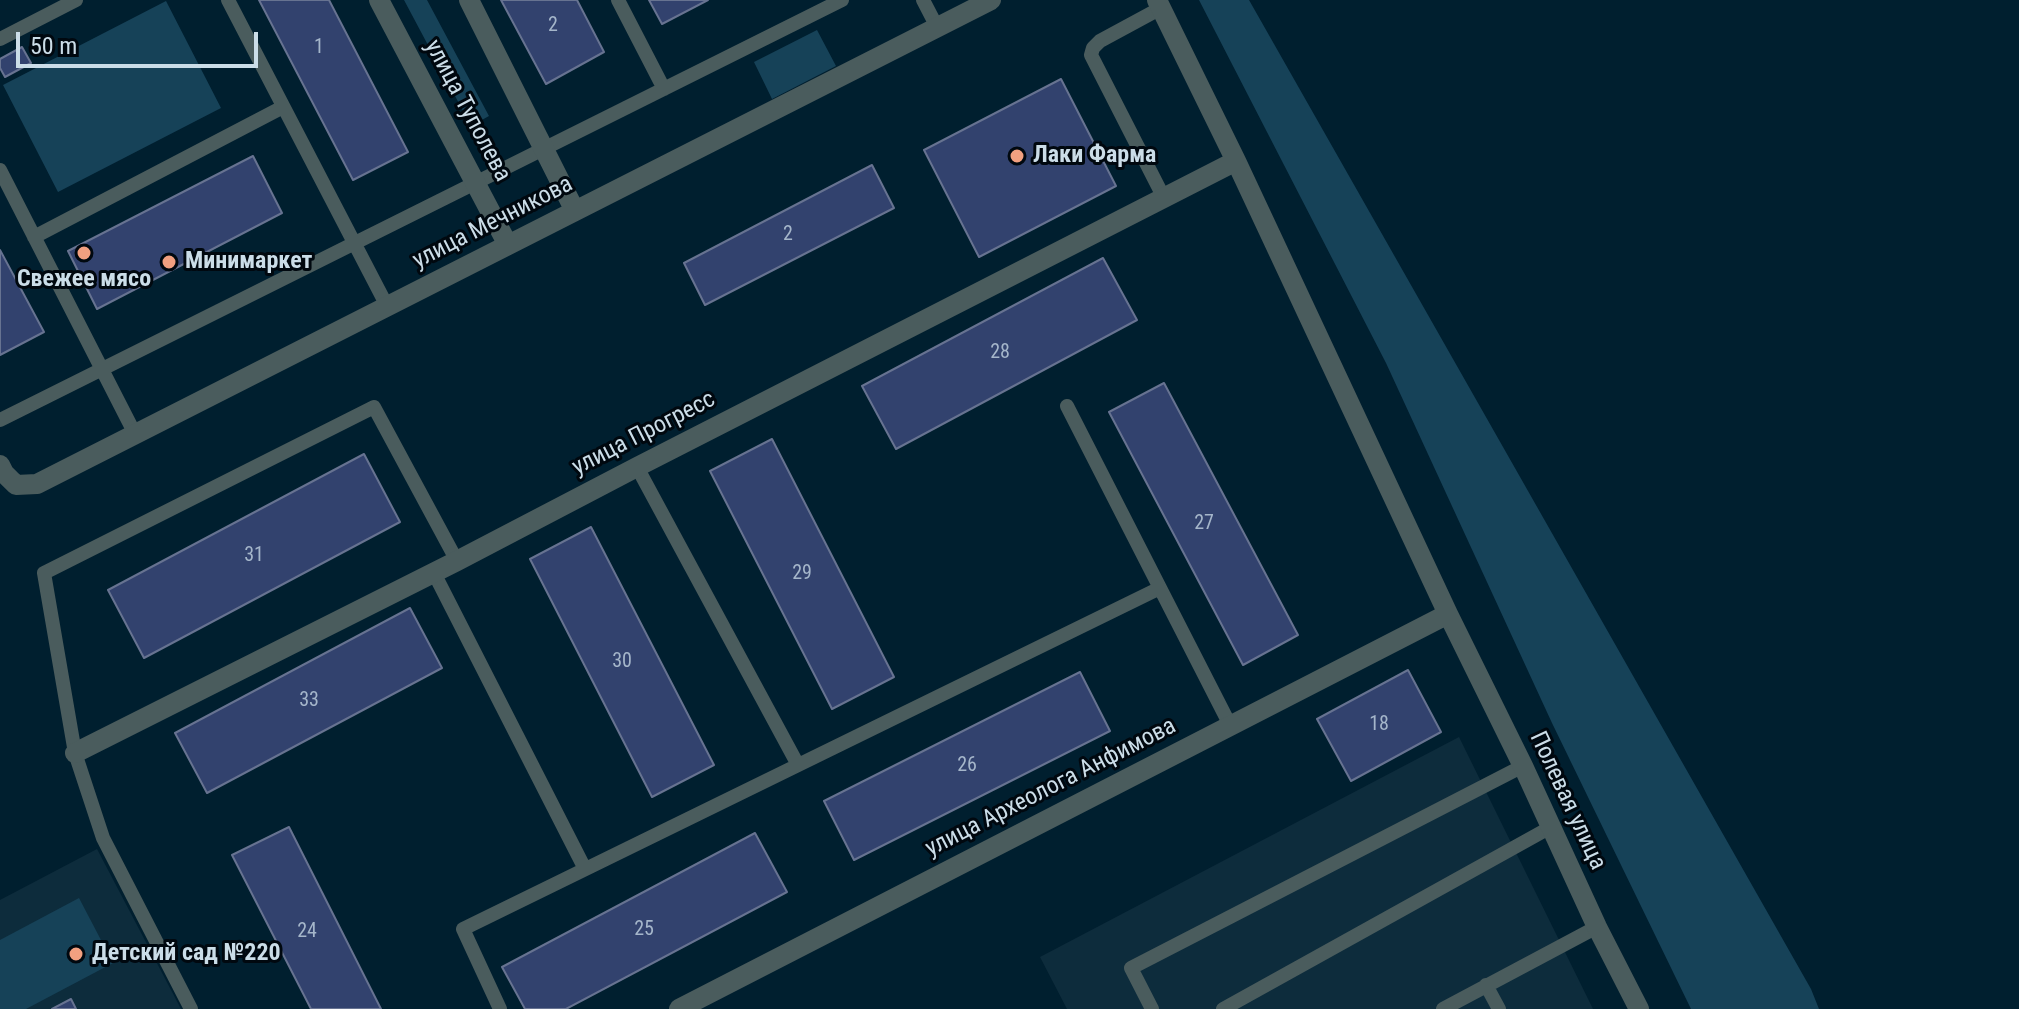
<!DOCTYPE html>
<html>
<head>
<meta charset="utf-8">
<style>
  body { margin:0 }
  #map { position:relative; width:2019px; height:1009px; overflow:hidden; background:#001f2f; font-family:"Roboto Condensed",sans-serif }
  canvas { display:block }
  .scale { position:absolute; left:16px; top:32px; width:242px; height:36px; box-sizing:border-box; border:4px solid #cbdde8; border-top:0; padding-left:10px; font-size:24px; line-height:28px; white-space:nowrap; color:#cbdde8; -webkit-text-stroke:6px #00080f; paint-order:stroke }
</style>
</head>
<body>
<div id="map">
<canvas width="2019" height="1009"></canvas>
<div class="scale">50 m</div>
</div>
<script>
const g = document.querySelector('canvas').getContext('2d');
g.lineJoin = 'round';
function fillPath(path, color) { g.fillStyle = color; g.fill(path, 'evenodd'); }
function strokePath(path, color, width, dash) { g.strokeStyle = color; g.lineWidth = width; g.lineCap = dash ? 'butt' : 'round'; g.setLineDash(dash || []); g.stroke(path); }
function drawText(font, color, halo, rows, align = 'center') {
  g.font = font + ' "Roboto Condensed",sans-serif'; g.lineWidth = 6; g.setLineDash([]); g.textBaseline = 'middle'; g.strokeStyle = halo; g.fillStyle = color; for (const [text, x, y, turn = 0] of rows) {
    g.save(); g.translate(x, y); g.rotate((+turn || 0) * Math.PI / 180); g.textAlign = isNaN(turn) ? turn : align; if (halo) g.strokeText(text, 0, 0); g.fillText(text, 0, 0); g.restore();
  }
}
fillPath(new Path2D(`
  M 1459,737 L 1593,1009 L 1067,1009 L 1040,957 Z
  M 97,849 L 181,1009 L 0,1009 L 0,900 Z`), '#0d2c3c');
fillPath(new Path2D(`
  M 404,0 L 427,0 L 489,116 L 471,126 Z
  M 1199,0 L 1249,0 L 1811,989 L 1819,1009 L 1691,1009 L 1552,723 L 1386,363 Z
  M 166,1 L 221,108 L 58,192 L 3,85 Z
  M 817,30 L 836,66 L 772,99 L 754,62 Z
  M 79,898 L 113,963 L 26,1009 L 0,1009 L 0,940 Z`), '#164258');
const building = new Path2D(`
  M 259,0 L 329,0 L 408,152 L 353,180 Z
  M 501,0 L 577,0 L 604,52 L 546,84 Z
  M 649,0 L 708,0 L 662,24 Z
  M 22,47 L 31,63 L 5,77 L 0,68 L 0,59 Z
  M 1061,79 L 1116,186 L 979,257 L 924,150 Z
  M 253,156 L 282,213 L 97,309 L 68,251 Z
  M 872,165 L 894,208 L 705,305 L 684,263 Z
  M 0,250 L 44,332 L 0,355 Z
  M 1103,258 L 1137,320 L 896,449 L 862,386 Z
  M 1164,383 L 1298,635 L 1243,665 L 1109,412 Z
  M 772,439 L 894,677 L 832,709 L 710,471 Z
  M 364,454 L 400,522 L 144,658 L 108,590 Z
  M 591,527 L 714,765 L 652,797 L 530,559 Z
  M 410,608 L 442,668 L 207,793 L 175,733 Z
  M 1408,670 L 1441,732 L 1351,781 L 1317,719 Z
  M 1080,672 L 1110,731 L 854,860 L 824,801 Z
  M 289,827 L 381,1009 L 311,1009 L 232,855 Z
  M 755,833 L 787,892 L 566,1009 L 525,1009 L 502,967 Z
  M 71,999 L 76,1009 L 52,1009 Z`);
fillPath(building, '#32426e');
strokePath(building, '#677391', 2);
strokePath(new Path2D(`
  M 228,0 L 387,306
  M 618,0 L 664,89
  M 923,0 L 937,27
  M 1161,8 L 1100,41 L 1093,48 L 1091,55 L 1164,198
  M 0,39 L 76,0
  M 0,170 L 135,434
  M 34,237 L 283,107
  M 1067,406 L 1230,725
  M 0,420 L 842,0
  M 637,467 L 798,765
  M 434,573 L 585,869
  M 1486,985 L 1499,1009
  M 191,1009 L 103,838 L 75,753 L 44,573 L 374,407 L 457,561
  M 500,1009 L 463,929 L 1160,588
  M 1152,1009 L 1131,968 L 1523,766
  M 1223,1009 L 1551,827
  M 1443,1009 L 1597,927`), '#4a5c5d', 14);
strokePath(new Path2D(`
  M 379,0 L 508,245
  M 469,0 L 575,211
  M 1157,0 L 1236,161 L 1448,614 L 1523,766 L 1597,927 L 1639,1009
  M 0,465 L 4,473 L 16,485 L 37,484 L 991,0
  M 75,753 L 457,561 L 637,467 L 1236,161
  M 679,1009 L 1448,614`), '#4a5c5d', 20);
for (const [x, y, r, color] of [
  [1017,156,8,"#f2a080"],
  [84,253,8,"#f2a080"],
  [169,262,8,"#f2a080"],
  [76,954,8,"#f2a080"]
]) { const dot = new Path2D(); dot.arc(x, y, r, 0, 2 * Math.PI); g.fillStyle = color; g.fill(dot); strokePath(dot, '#00080f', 3); }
drawText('20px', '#a5b6ca', null, [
  ["2",553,26],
  ["1",319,48],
  ["2",788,235],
  ["28",1000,353],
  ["27",1204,524],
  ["31",254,556],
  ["29",802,574],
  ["30",622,662],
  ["33",309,701],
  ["18",1379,725],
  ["26",967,766],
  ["25",644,930],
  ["24",307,932]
]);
drawText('24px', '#cbdde8', '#00080f', [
  ["улица Туполева",467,111,62],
  ["улица Мечникова",493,223,-27],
  ["улица Прогресс",644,434,-27],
  ["улица Археолога Анфимова",1051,788,-27],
  ["Полевая улица",1567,801,65]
]);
drawText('bold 24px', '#cbdde8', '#00080f', [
  ["Лаки Фарма",1033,156],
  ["Минимаркет",185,262],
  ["Свежее мясо",84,280,"center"],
  ["Детский сад №220",92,954]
], 'left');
</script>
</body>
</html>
